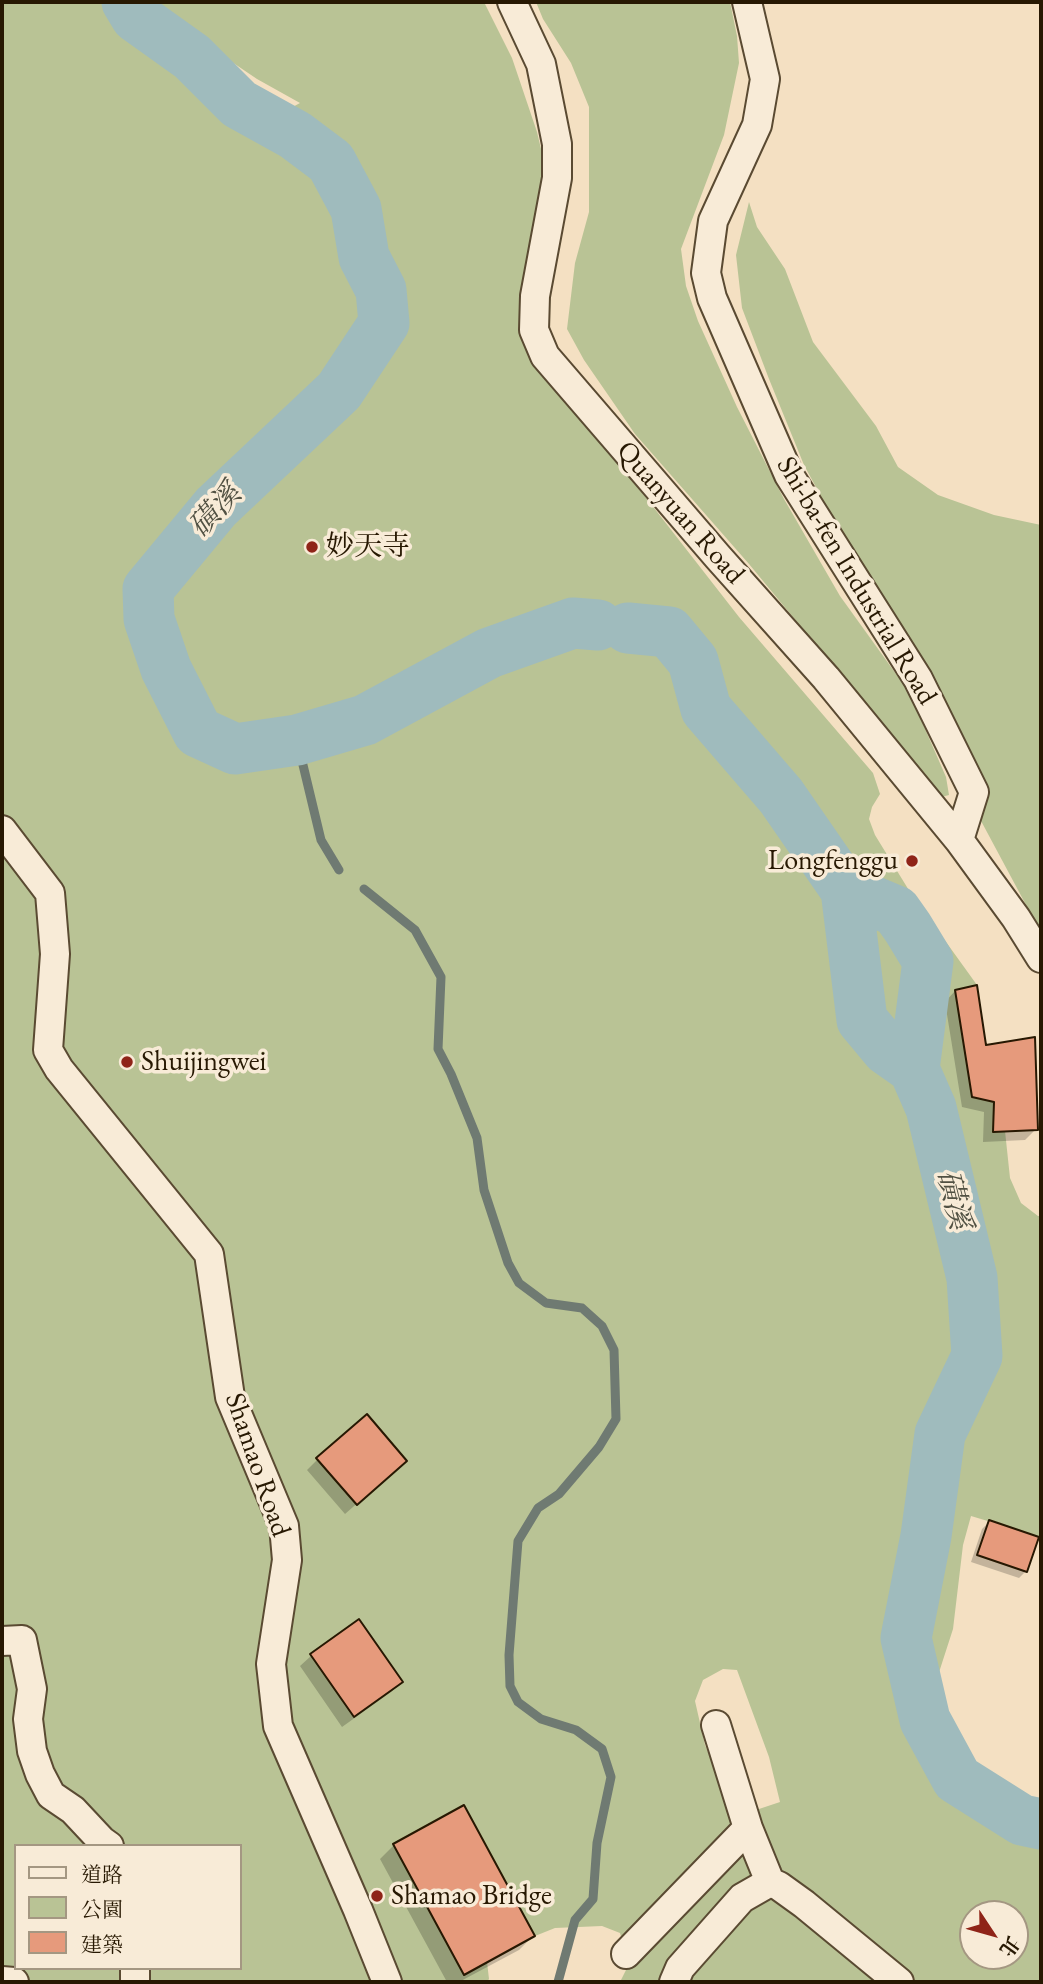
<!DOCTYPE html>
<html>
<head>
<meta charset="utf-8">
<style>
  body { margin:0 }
  #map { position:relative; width:1043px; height:1984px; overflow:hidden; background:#f4e0c2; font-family:"EB Garamond","Noto Serif TC",serif }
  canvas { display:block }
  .frame { position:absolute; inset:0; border:4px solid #271802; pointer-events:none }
  .legend { position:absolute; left:14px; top:1844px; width:228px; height:126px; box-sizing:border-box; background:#f8ebd7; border:2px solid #a49782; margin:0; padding:9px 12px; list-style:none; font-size:21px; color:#271802 }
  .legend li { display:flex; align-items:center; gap:14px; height:35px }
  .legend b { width:35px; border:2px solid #a49782 }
  .north { position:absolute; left:959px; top:1900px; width:70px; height:70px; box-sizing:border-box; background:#f8ebd7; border:2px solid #a49782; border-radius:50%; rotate:126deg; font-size:19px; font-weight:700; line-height:28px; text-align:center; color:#271802 }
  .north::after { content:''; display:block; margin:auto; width:24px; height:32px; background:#8f2418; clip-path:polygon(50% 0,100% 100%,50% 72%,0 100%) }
</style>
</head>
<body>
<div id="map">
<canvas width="1043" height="1984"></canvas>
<div class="frame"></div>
<ul class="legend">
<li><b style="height:9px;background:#f8ebd7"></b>道路</li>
<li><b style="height:19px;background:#b9c395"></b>公園</li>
<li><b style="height:19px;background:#e69a7c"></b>建築</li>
</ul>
<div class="north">北</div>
</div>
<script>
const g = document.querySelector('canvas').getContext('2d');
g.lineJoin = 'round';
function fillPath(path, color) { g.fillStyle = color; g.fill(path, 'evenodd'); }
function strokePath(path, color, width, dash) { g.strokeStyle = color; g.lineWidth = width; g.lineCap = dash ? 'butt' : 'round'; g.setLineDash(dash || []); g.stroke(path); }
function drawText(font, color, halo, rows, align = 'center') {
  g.font = font + ' "EB Garamond","Noto Serif TC",serif'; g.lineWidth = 7; g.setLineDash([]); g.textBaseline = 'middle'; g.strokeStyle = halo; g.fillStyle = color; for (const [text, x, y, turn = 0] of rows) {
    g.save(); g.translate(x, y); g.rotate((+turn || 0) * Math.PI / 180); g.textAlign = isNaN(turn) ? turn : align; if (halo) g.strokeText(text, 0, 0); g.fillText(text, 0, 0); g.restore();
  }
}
fillPath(new Path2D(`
  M 2,2 L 114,2 L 147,33 L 235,95 L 278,115 L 300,103 L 257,79 L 143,2 L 484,2 L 512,58 L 537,132 L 546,170 L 527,345 L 739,617 L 873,773 L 880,794 L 872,807 L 869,819 L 875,835 L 910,892 L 977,985 L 955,990 L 972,1096 L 994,1102 L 993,1131 L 1005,1131 L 1010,1178 L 1021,1203 L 1038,1216 L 1041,1216 L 1041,1537 L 971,1516 L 963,1545 L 953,1629 L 932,1694 L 961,1801 L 993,1823 L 1041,1847 L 1041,1982 L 620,1982 L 629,1964 L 620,1933 L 602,1926 L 555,1928 L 535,1936 L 464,1806 L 487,1962 L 489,1979 L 487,1982 L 2,1982 ZM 723,1669 L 737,1670 L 769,1757 L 780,1802 L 753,1811 L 732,1808 L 705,1745 L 695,1701 L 703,1680 ZM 16,1846 L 240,1846 L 240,1968 L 16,1968 ZM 973,1914 L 1015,1914 L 1015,1956 L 973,1956 Z
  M 536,2 L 730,2 L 737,36 L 739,63 L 724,135 L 681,249 L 686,286 L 698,321 L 737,407 L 784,499 L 840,596 L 909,692 L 946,777 L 949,795 L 938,798 L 840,674 L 749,564 L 635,434 L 584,360 L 567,329 L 575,263 L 589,212 L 589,107 L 571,63 L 543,19 Z
  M 749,202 L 757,227 L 785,269 L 813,342 L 876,426 L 898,467 L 938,495 L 994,515 L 1041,525 L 1041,933 L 980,819 L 988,787 L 923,660 L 850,550 L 804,465 L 769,379 L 742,308 L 736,255 Z`), '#b9c395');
fillPath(new Path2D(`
  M 955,991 L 984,1047 L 1036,1129 L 1025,1140 L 983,1142 L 984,1112 L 962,1107 L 945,1002 Z
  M 318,1459 L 394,1471 L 345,1514 L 307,1470 Z
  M 989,1522 L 1026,1571 L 1019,1578 L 971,1562 L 982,1529 Z
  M 359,1622 L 401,1682 L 391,1692 L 342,1727 L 300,1666 L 311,1656 Z
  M 394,1845 L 533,1936 L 519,1950 L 459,1982 L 447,1982 L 380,1859 Z`), '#0003');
strokePath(new Path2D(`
  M 297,740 L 321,840 L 339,870
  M 364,889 L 415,930 L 441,977 L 438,1049 L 451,1074 L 477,1138 L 484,1190 L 508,1263 L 519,1283 L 546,1303 L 582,1308 L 602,1326 L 614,1350 L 616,1419 L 599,1447 L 559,1494 L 538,1508 L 518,1541 L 509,1655 L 510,1686 L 518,1702 L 541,1719 L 576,1730 L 602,1749 L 611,1777 L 597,1843 L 593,1899 L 575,1920 L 558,1982`), '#6f7a72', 9);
strokePath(new Path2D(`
  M 127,2 L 136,17 L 192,57 L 239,104 L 295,135 L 331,162 L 356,209 L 364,257 L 381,290 L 384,323 L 339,391 L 216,507 L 148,589 L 149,619 L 166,669 L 198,732 L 235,749 L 297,740 L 365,720 L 489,653 L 573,623 L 598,625
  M 628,628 L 669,632 L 693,661 L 706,709 L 781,796 L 846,890 L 862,1020 L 887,1050 L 914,1069 L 931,1108 L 972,1278 L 977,1356 L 940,1434 L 926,1536 L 906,1638 L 925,1720 L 957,1779 L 1022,1820 L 1041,1824
  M 846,890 L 896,911 L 908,928 L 928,961 L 914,1069`), '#9fbbbd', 51);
const building = new Path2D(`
  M 977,985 L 986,1045 L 1035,1037 L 1038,1130 L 993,1132 L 994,1102 L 972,1097 L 955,990 Z
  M 367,1414 L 407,1461 L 357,1505 L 316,1458 Z
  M 989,1520 L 1039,1537 L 1027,1572 L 977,1555 Z
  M 359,1619 L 403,1682 L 354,1717 L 310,1654 Z
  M 464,1805 L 535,1936 L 464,1975 L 393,1844 Z`);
fillPath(building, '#e69a7c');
strokePath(building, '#271802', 2);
const minor = new Path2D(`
  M 512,2 L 541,64 L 557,144 L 557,178 L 535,296 L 534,330 L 545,356 L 718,557 L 826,678 L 959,840 L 1016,918 L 1041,958
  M 747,2 L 765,79 L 757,125 L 713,221 L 706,273 L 712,298 L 789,475 L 918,679 L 974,792 L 959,840
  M 2,830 L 50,893 L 55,954 L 48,1050 L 59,1069 L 209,1254 L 230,1397 L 284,1526 L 287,1560 L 271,1664 L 278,1726 L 358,1910 L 387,1982
  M 2,1641 L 22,1640 L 32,1689 L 28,1719 L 32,1751 L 40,1774 L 51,1795 L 73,1810 L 102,1841 L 109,1846
  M 716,1725 L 748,1828 L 770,1882
  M 626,1954 L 748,1828
  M 2,1981 L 14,1982
  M 135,1982 L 135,1968
  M 674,1982 L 680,1968 L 742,1898 L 770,1882 L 779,1886 L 804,1904 L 899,1982`);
strokePath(minor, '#5a4a32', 32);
strokePath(minor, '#f8ebd7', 28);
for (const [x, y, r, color] of [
  [312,547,7,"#8f2418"],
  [912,861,7,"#8f2418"],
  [127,1062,7,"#8f2418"],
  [377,1896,7,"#8f2418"]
]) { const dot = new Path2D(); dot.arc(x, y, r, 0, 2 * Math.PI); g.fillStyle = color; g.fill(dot); strokePath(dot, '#f8ebd7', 2.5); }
drawText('28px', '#271802', '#f8ebd7', [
  ["Quanyuan Road",680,513,49],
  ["Shi-ba-fen Industrial Road",856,581,59],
  ["Shamao Road",257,1465,71]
]);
drawText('28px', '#271802', '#f8ebd7', [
  ["妙天寺",326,547],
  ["Longfenggu",898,861,"right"],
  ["Shuijingwei",141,1062],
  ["Shamao Bridge",391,1896]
], 'left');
drawText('italic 30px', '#515143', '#f8ebd7', [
  ["磺溪",216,511,-47],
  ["磺溪",953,1200,76]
]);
</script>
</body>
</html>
